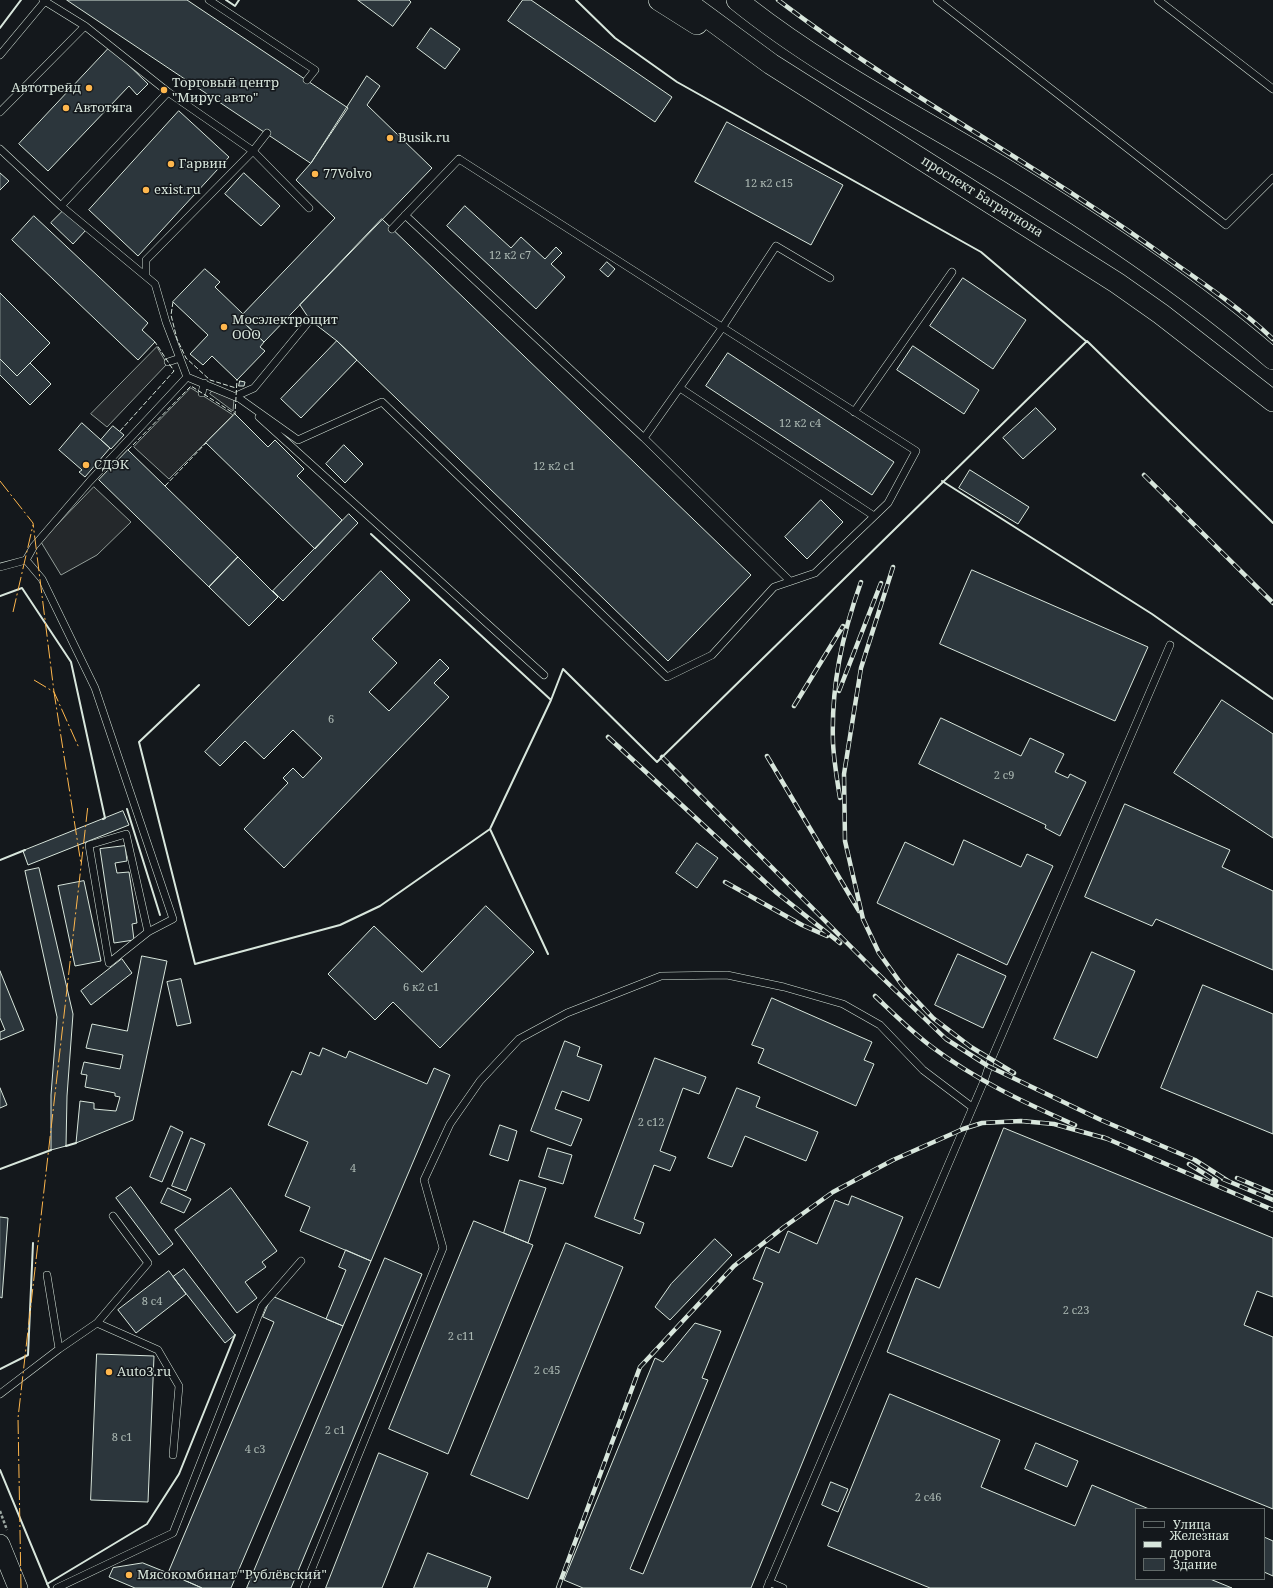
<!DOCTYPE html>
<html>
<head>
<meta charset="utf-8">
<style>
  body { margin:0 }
  #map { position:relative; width:1273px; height:1588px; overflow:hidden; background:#14181c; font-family:"Noto Serif",serif }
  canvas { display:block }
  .legend { position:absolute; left:1135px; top:1508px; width:130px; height:72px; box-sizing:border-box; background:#14181c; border:1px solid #626a69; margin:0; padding:5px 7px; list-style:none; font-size:12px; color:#d8e6dc }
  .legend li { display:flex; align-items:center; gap:8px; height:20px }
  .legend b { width:20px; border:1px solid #626a69 }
</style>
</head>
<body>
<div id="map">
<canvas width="1273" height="1588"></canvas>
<ul class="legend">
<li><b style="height:5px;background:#14181c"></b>Улица</li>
<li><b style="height:5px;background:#d8e6dc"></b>Железная дорога</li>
<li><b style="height:11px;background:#2c363c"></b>Здание</li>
</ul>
</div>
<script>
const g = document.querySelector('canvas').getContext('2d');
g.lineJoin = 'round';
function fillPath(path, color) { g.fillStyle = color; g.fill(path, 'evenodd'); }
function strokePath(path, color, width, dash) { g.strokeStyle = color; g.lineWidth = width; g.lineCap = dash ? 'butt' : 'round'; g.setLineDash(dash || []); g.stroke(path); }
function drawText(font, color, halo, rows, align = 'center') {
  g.font = font + ' "Noto Serif",serif'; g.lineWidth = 3; g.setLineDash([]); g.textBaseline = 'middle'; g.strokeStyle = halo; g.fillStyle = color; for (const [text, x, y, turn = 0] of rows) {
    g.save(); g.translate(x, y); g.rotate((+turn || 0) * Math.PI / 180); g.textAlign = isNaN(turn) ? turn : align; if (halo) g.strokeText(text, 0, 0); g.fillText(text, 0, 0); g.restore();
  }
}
const parking = new Path2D(`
  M 157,347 L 167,364 L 107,427 L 91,414 Z
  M 191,388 L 233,415 L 169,479 L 134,447 Z
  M 212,391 L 234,399 L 233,411 L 210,394 Z
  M 94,487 L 131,522 L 97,555 L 61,575 L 41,542 Z`);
fillPath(parking, '#24282b');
strokePath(parking, '#939e99', 1);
const building = new Path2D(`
  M 67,0 L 187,0 L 348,108 L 311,163 Z
  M 358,0 L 409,0 L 411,2 L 393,26 Z
  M 523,0 L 531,0 L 672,97 L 655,122 L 508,21 Z
  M 431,28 L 460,49 L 445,69 L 417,48 Z
  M 110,47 L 148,84 L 137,95 L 129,86 L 48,171 L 19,144 Z
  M 367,76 L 380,86 L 367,105 L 432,168 L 264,342 L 239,318 L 335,218 L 296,180 L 311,163 Z
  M 179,111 L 229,157 L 138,256 L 89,210 Z
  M 727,122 L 843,185 L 811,245 L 695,182 Z
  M 0,173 L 9,181 L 0,190 Z
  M 244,173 L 280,206 L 261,226 L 225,194 Z
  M 465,206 L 511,248 L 521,237 L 545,259 L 556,247 L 562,253 L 551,264 L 565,277 L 536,309 L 447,226 Z
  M 64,210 L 86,230 L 73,244 L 51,223 Z
  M 34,216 L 148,323 L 142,330 L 155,342 L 138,360 L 12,240 Z
  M 382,219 L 751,575 L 668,661 L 337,341 L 310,320 L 300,305 Z
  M 607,262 L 615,269 L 608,277 L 600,270 Z
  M 205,269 L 220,282 L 215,287 L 243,314 L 239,318 L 264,342 L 260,347 L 265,351 L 237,380 L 212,356 L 203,365 L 190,354 L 208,335 L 173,302 Z
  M 963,278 L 1026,320 L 993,369 L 930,326 Z
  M 0,293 L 50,343 L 17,376 L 0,359 Z
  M 337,341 L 357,360 L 301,418 L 281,399 Z
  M 913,346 L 979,390 L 964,414 L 897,370 Z
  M 728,353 L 894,462 L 872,495 L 706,386 Z
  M 0,359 L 17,376 L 30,363 L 51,384 L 30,405 L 0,375 Z
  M 240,381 L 245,382 L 244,386 L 239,386 Z
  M 1036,408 L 1056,429 L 1023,459 L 1003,438 Z
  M 235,414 L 268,447 L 275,440 L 304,469 L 297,476 L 342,520 L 315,549 L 206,443 Z
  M 82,423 L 110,448 L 85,477 L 79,472 L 82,470 L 59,450 Z
  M 113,426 L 124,435 L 111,449 L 101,440 Z
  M 344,445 L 363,464 L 345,483 L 326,464 Z
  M 128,450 L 238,557 L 209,587 L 99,480 Z
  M 970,470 L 1029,507 L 1018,524 L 959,488 Z
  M 821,500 L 843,522 L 807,559 L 785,537 Z
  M 349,514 L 358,523 L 283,601 L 273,591 Z
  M 238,557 L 278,597 L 249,626 L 209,587 Z
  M 972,570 L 1148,647 L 1115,721 L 940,644 Z
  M 381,571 L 410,600 L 372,639 L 397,663 L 369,692 L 389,711 L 440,659 L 449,668 L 434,683 L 449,697 L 284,868 L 244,829 L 288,783 L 283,778 L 293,768 L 303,778 L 322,758 L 293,730 L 264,759 L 245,741 L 220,766 L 205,752 Z
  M 1222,700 L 1273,734 L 1273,838 L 1174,773 Z
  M 941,718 L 1021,756 L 1030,738 L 1064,754 L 1055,772 L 1068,778 L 1070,774 L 1086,782 L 1060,836 L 1045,828 L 1046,825 L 919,764 Z
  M 1125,804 L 1230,850 L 1222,867 L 1273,891 L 1273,970 L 1156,919 L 1152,926 L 1085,897 Z
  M 123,811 L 129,825 L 28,865 L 23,851 Z
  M 964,840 L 1021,867 L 1027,854 L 1053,866 L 1007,965 L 877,903 L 905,842 L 953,865 Z
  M 697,843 L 718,858 L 697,888 L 676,873 Z
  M 125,846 L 127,861 L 115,863 L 117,873 L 129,872 L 137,923 L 132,924 L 134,940 L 114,943 L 100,849 Z
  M 39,868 L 73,1014 L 67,1096 L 66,1146 L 51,1150 L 51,1095 L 57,1017 L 25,871 Z
  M 84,881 L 101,961 L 75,966 L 58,886 Z
  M 486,906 L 534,952 L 440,1048 L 393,1002 L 375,1020 L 328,974 L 374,926 L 422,972 Z
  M 1092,952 L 1135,971 L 1097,1058 L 1054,1039 Z
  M 958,954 L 1006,976 L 983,1028 L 935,1005 Z
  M 142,956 L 167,961 L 133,1120 L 76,1143 L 80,1101 L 94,1103 L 94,1109 L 116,1111 L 120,1097 L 115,1096 L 115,1093 L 85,1087 L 87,1075 L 81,1074 L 84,1062 L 120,1069 L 123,1055 L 86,1048 L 92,1024 L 127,1031 Z
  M 122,959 L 132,973 L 91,1005 L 81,991 Z
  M 0,971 L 24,1030 L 0,1040 L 0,1032 L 5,1030 L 0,1018 Z
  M 181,979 L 191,1023 L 177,1026 L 167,982 Z
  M 1203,985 L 1273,1014 L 1273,1134 L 1161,1088 Z
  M 772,998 L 872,1042 L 864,1060 L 874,1064 L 856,1106 L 758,1063 L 764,1049 L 752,1045 Z
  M 565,1041 L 580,1047 L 577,1056 L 602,1065 L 589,1101 L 562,1091 L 555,1109 L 582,1119 L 571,1146 L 531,1131 Z
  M 323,1048 L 346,1058 L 349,1051 L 427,1084 L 434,1068 L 450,1075 L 371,1261 L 300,1231 L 310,1207 L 285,1196 L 308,1142 L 268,1125 L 292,1071 L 301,1075 L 310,1052 L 319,1056 Z
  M 655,1058 L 706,1077 L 699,1094 L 683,1088 L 660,1151 L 676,1157 L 670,1171 L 654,1165 L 634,1219 L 644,1223 L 640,1234 L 595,1217 Z
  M 0,1088 L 7,1105 L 0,1108 Z
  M 737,1088 L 760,1097 L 756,1107 L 818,1132 L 806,1161 L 745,1136 L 732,1167 L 708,1158 Z
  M 500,1125 L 517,1131 L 508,1161 L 490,1155 Z
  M 171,1126 L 183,1132 L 162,1182 L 150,1177 Z
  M 1004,1128 L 1273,1238 L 1273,1297 L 1257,1291 L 1244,1325 L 1273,1337 L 1273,1509 L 887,1352 L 916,1278 L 939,1288 Z
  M 191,1138 L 205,1144 L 186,1191 L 172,1186 Z
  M 548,1148 L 572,1155 L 563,1184 L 539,1177 Z
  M 520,1180 L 546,1188 L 528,1243 L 504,1233 Z
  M 131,1187 L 173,1244 L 159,1255 L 116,1198 Z
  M 168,1188 L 191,1199 L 184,1213 L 161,1203 Z
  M 231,1188 L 277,1251 L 262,1262 L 266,1267 L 245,1282 L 257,1298 L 237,1313 L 175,1230 Z
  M 852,1196 L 903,1217 L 751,1588 L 583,1588 L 564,1580 L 655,1358 L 663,1362 L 695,1323 L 721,1331 L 702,1378 L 708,1380 L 630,1569 L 643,1574 L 763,1283 L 753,1279 L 766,1247 L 779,1253 L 788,1231 L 817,1244 L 835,1200 L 848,1205 Z
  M 0,1217 L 8,1218 L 2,1298 L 0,1297 Z
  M 474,1221 L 533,1245 L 448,1454 L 389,1429 Z
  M 715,1239 L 732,1255 L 670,1320 L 655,1307 L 671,1284 Z
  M 566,1243 L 623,1267 L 528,1499 L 471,1475 Z
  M 346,1250 L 371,1261 L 343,1326 L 326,1319 L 346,1270 L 339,1267 Z
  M 385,1258 L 422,1274 L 291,1588 L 247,1588 Z
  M 184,1269 L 235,1335 L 225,1343 L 173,1277 Z
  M 169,1271 L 186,1294 L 136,1333 L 118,1310 Z
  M 272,1296 L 343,1326 L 231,1588 L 202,1588 L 168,1573 L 274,1322 L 263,1317 Z
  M 97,1354 L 154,1356 L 148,1502 L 91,1500 Z
  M 890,1394 L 1000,1440 L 981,1487 L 1075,1526 L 1092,1485 L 1149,1509 L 1136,1509 L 1136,1579 L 1210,1579 L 1232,1588 L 930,1588 L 828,1546 Z
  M 1036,1443 L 1078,1461 L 1067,1487 L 1025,1469 Z
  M 379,1453 L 428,1473 L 382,1588 L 326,1588 Z
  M 831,1482 L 848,1489 L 838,1512 L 822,1505 Z
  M 1264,1537 L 1273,1541 L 1273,1576 L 1264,1572 Z
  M 428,1553 L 491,1577 L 487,1588 L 414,1588 Z
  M 143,1563 L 168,1573 L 202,1588 L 135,1588 L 109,1577 L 113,1568 Z`);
fillPath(building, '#2c363c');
strokePath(building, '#d8e6dc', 1);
const lane = new Path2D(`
  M 43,0 L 85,26 L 168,92
  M 209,0 L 315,70 L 307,80
  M 937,0 L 1226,225 L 1273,178
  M 1158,0 L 1273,89
  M 0,55 L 45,1
  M 0,112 L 85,26
  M 267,133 L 253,151 L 309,208
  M 0,149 L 61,206
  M 405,215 L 644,438 L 790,581
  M 146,276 L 146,260 L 253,151 L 168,92 L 61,206 L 155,284 L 166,322 L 187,377
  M 168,362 L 180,358
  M 680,388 L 874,516
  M 202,393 L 204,383
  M 236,396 L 298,440 L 382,402 L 667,677 L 712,655 L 774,587 L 815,573 L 888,503 L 916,451 L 459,159 L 392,229
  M 236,396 L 254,388 L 310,320
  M 854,412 L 952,272
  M 259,417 L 544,675
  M 644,438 L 722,328 L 776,246 L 830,278
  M 26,560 L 34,546 L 90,481 L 187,377 L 238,398
  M 0,567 L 26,560 L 42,579 L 95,688 L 173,919 L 148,932 L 109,963 L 89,845 L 126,834 L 148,932
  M 97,1323 L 148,1263 L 113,1216
  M 59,1349 L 97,1323 L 158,1350 L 179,1386 L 173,1455
  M 0,1394 L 59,1349 L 47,1275
  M 769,1582 L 783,1588
  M 57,1588 L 173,1533 L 262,1306 L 301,1261
  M 304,1588 L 443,1248 L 424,1180 L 450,1124 L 480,1081 L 519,1039 L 567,1013 L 661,976 L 727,975 L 784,987 L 843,1004 L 880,1025 L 923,1070 L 972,1107
  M 767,1588 L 984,1081 L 991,1060 L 1170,645`);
const secondary = new Path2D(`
  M 0,1544 L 18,1588`);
const primary = new Path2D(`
  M 659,0 L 697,24
  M 684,0 L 771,64 L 1117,283 L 1161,314 L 1273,401
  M 737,0 C 820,67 917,116 1008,171 C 1099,227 1192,289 1273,359`);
strokePath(lane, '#d8e6dc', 8);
strokePath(secondary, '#d8e6dc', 20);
strokePath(primary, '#d8e6dc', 22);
strokePath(new Path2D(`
  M 0,1511 L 7,1530`), '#9da8a2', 2.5, [3, 2]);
strokePath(lane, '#14181c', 7);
strokePath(secondary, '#14181c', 19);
strokePath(primary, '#14181c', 21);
const rail = new Path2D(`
  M 778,0 C 903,95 1043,168 1170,260 C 1206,285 1241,309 1273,339
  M 1144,475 L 1273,603
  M 893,567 L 861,668 L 844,774 L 845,841 L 863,919 L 879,953 L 902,985 L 933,1018 L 971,1047 L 1014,1073
  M 839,691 L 881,583
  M 794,706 L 843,626
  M 608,737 L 777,893 L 840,943
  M 767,756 L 859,911
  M 662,757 L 872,968 L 946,1039 L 988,1066 L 1101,1120 L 1195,1160 L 1228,1181
  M 840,798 C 837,780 834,761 833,743 C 831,686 842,635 861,582
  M 725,882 L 802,925 L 827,936
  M 875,996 C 893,1013 912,1032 932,1047 C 976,1080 1025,1103 1075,1125
  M 1103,1137 L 1273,1210
  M 1189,1164 L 1216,1181
  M 1237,1178 L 1273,1193
  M 1223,1179 L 1273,1200
  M 558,1588 L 640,1367 L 734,1266 L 784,1227 L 833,1192 L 893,1160 L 963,1129 L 982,1123 L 1021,1121 L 1054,1124 L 1108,1139`);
strokePath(rail, '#d8e6dc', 4.5);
strokePath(rail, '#14181c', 3, [9]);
strokePath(new Path2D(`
  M 173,302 L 171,315 L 177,339 L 186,358 L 210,380 L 236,388
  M 120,431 L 174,371 L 155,342
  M 128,450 L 191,386 L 235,414 L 237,380
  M 165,486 L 206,443`), '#d8e6dc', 1, [5, 2]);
strokePath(new Path2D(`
  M 226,0 L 235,6 L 239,0
  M 576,0 L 615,38 L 677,82 L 981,252 L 1087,342
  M 0,28 L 21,0
  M 942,481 L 1152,614 L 1273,699
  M 371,534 L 551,700 L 563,669 L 657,762 L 1087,341 L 1273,523
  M 0,596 L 22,588 L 71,662 L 105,818 L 103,819
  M 199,685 L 139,742 L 195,964 L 340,925 L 380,906 L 490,829
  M 127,809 L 160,915
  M 0,860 L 25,850
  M 548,954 L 490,829 L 551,700
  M 66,1146 L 76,1143
  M 0,1169 L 51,1150
  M 0,1369 L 28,1355 L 33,1243
  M 0,1470 L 49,1588
  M 47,1584 L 147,1524 L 179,1474 L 235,1335`), '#d8e6dc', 2);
strokePath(new Path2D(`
  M 0,481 L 33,523 L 54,692 L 79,748
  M 13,612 L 33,525
  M 34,680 L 54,692 L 81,864
  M 21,1588 L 18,1418 L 88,805`), '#ffb74d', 1, [14, 3, 2, 3]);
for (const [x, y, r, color] of [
  [89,88,4,"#ffb74d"],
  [164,90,4,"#ffb74d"],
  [66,108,4,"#ffb74d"],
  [390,138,4,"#ffb74d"],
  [171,164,4,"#ffb74d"],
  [315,174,4,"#ffb74d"],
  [146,190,4,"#ffb74d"],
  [224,327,4,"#ffb74d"],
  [86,465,4,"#ffb74d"],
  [109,1372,4,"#ffb74d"],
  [129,1575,4,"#ffb74d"]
]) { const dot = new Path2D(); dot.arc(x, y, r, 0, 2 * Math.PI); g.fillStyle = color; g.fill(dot); strokePath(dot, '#14181c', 1.5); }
drawText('11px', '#adbab4', null, [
  ["12 к2 с15",769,184],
  ["12 к2 с7",510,256],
  ["12 к2 с4",800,424],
  ["12 к2 с1",554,467],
  ["6",331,720],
  ["2 с9",1004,776],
  ["6 к2 с1",421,988],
  ["2 с12",651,1123],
  ["4",353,1169],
  ["8 с4",152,1302],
  ["2 с23",1076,1311],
  ["2 с11",461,1337],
  ["2 с45",547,1371],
  ["2 с1",335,1431],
  ["8 с1",122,1438],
  ["4 с3",255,1450],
  ["2 с46",928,1498]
]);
drawText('13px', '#d8e6dc', '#14181c', [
  ["Торговый центр",172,83],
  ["\"Мирус авто\"",172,98],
  ["Автотрейд",81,88,"right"],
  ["Автотяга",74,108],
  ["Busik.ru",398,138],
  ["Гарвин",179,164],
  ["77Volvo",323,174],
  ["exist.ru",154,190],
  ["Мосэлектрощит",232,320],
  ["ООО",232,335],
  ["СДЭК",94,465],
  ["Auto3.ru",117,1372],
  ["Мясокомбинат \"Рублёвский\"",137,1575]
], 'left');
drawText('13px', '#d8e6dc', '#14181c', [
  ["проспект Багратиона",982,197,32]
]);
</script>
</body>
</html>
